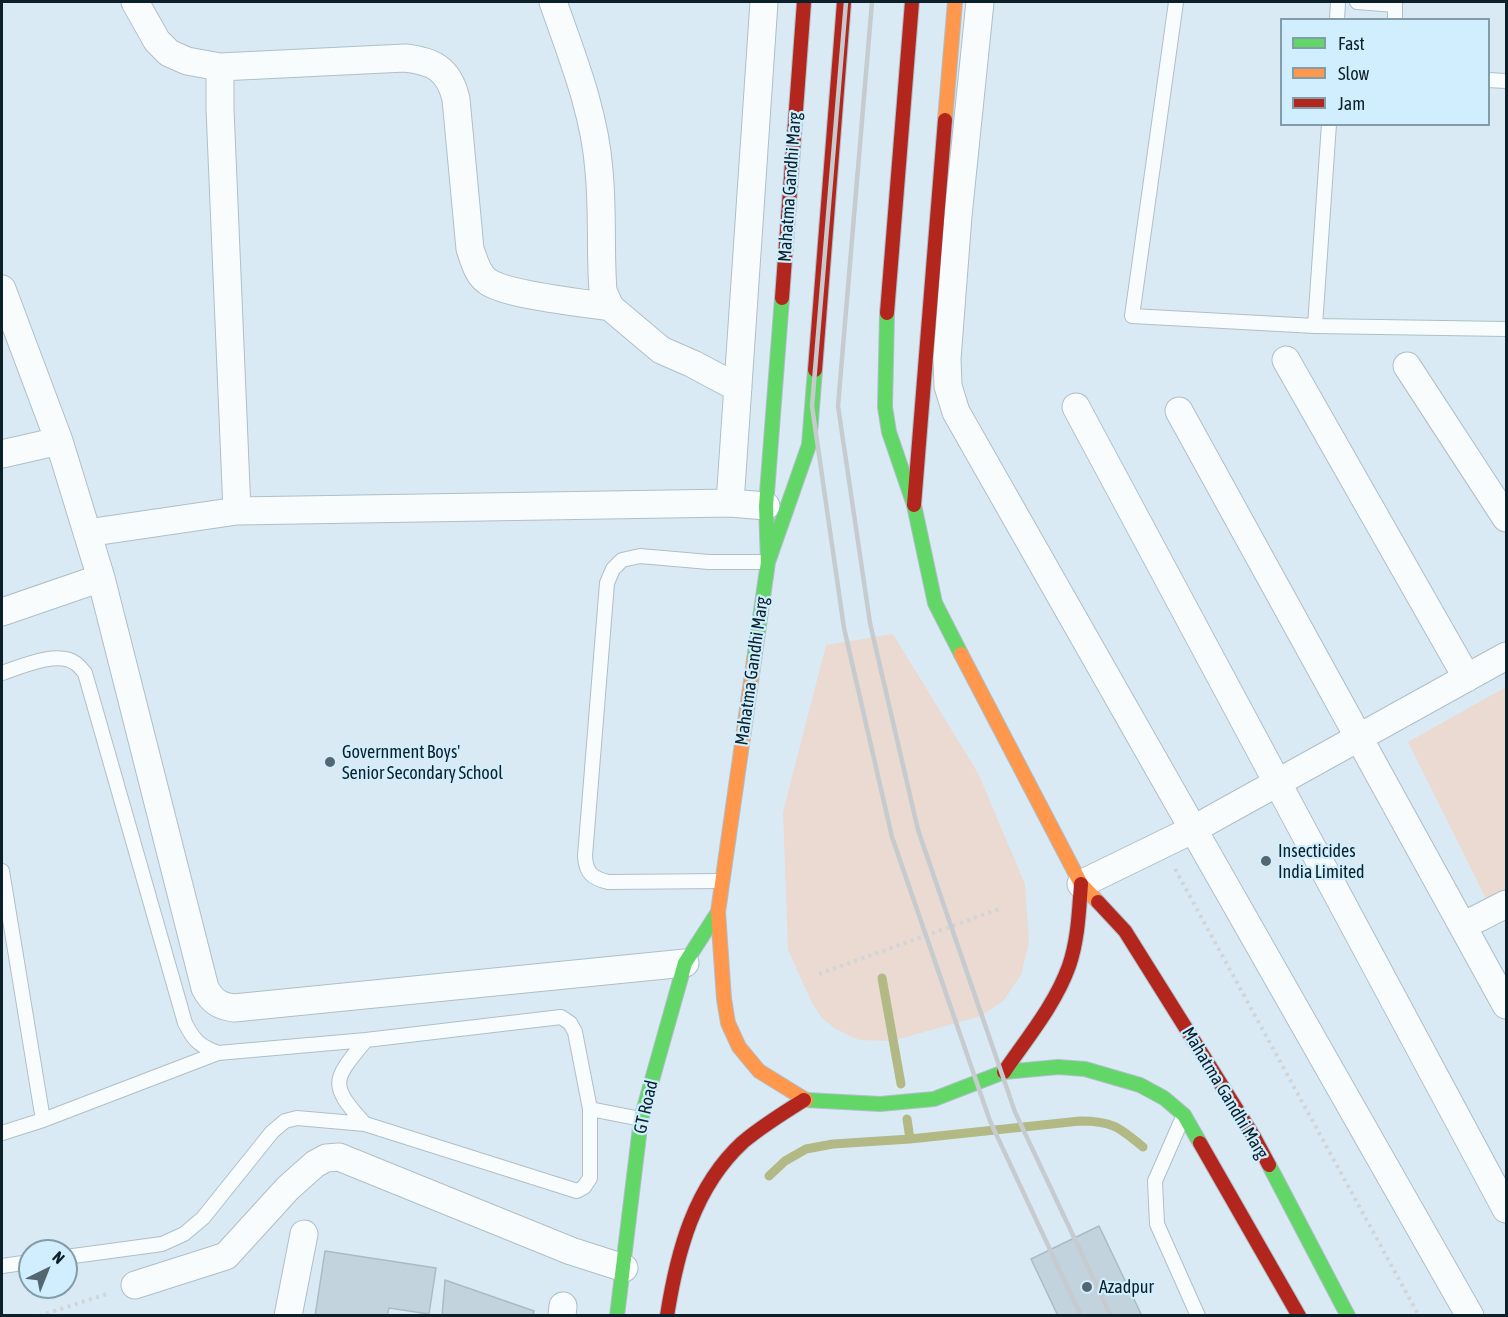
<!DOCTYPE html>
<html>
<head>
<meta charset="utf-8">
<style>
  body { margin:0 }
  #map { position:relative; width:1508px; height:1317px; overflow:hidden; background:#daeaf4; font-family:"Asap Condensed",sans-serif }
  canvas { display:block }
  .frame { position:absolute; inset:0; border:3px solid #0c202a; pointer-events:none }
  .legend { position:absolute; left:1280px; top:18px; width:210px; height:108px; box-sizing:border-box; background:#d0eefe; border:2px solid #829ca9; margin:0; padding:8px 10px; list-style:none; font-size:18px; color:#0c202a }
  .legend li { display:flex; align-items:center; gap:12px; height:30px }
  .legend b { width:30px; border:2px solid #829ca9 }
  .north { position:absolute; left:18px; top:1239px; width:60px; height:60px; box-sizing:border-box; background:#d0eefe; border:2px solid #829ca9; border-radius:50%; rotate:43deg; font-size:16px; font-weight:700; line-height:24px; text-align:center; color:#0c202a }
  .north::after { content:''; display:block; margin:auto; width:21px; height:27px; background:#546771; clip-path:polygon(50% 0,100% 100%,50% 72%,0 100%) }
</style>
</head>
<body>
<div id="map">
<canvas width="1508" height="1317"></canvas>
<div class="frame"></div>
<ul class="legend">
<li><b style="height:8px;background:#63d668"></b>Fast</li>
<li><b style="height:8px;background:#ff974d"></b>Slow</li>
<li><b style="height:8px;background:#b3261e"></b>Jam</li>
</ul>
<div class="north">N</div>
</div>
<script>
const g = document.querySelector('canvas').getContext('2d');
g.lineJoin = 'round';
function fillPath(path, color) { g.fillStyle = color; g.fill(path, 'evenodd'); }
function strokePath(path, color, width, dash) { g.strokeStyle = color; g.lineWidth = width; g.lineCap = dash ? 'butt' : 'round'; g.setLineDash(dash || []); g.stroke(path); }
function drawText(font, color, halo, rows, align = 'center') {
  g.font = font + ' "Asap Condensed",sans-serif'; g.lineWidth = 4.5; g.setLineDash([]); g.textBaseline = 'middle'; g.strokeStyle = halo; g.fillStyle = color; for (const [text, x, y, turn = 0] of rows) {
    g.save(); g.translate(x, y); g.rotate((+turn || 0) * Math.PI / 180); g.textAlign = isNaN(turn) ? turn : align; if (halo) g.strokeText(text, 0, 0); g.fillText(text, 0, 0); g.restore();
  }
}
fillPath(new Path2D(`
  M 893,634 L 978,773 L 1025,884 L 1029,943 L 1021,975 L 1004,1000 L 993,1008 L 981,1016 L 892,1041 L 859,1040 L 834,1028 L 822,1018 L 813,1005 L 788,950 L 783,812 L 826,645 Z
  M 1506,687 L 1506,898 L 1491,909 L 1408,742 Z`), '#eadad1');
strokePath(new Path2D(`
  M 882,978 L 901,1084
  M 907,1119 L 910,1139
  M 769,1176 L 785,1161 L 806,1149 L 833,1144 L 910,1139 L 1080,1121 C 1112,1121 1119,1127 1143,1147`), '#b2b985', 9);
const building = new Path2D(`
  M 1099,1226 L 1142,1316 L 1058,1316 L 1031,1259 Z
  M 325,1251 L 436,1268 L 429,1314 L 389,1308 L 387,1316 L 315,1316 Z
  M 445,1280 L 534,1311 L 533,1316 L 442,1316 Z`);
fillPath(building, '#c2d3dd');
strokePath(building, '#aabbc4', 1.5);
const lane = new Path2D(`
  M 1176,2 L 1132,316 L 1315,326 L 1506,329
  M 1357,2 L 1395,5
  M 1337,20 L 1338,2
  M 1395,20 L 1395,2
  M 1488,80 L 1506,81
  M 1315,326 L 1329,124
  M 2,673 C 20,667 58,650 75,663 C 79,665 82,670 85,673 L 185,1023 C 194,1041 200,1046 218,1053 L 366,1040 L 561,1017 L 570,1023 L 575,1032 L 590,1109 L 590,1178 L 584,1187 L 577,1191 L 365,1124 L 297,1118 L 285,1121 L 272,1132 L 203,1218 L 184,1234 L 162,1244 L 66,1257
  M 2,871 L 43,1120
  M 721,881 L 608,882 C 592,878 586,873 585,856 L 607,583 L 613,569 L 622,560 L 640,556 L 709,562 L 768,562
  M 590,1109 L 641,1119
  M 1183,1117 L 1155,1181 L 1157,1224 L 1198,1316
  M 365,1124 C 328,1084 333,1080 366,1040
  M 2,1133 L 43,1120 L 218,1053
  M 2,1266 L 30,1262`);
const street = new Path2D(`
  M 135,2 L 157,41 L 169,53 L 187,61 L 220,67 L 405,58 C 433,61 449,69 456,99 L 470,249 C 474,260 477,274 487,281 C 505,295 584,303 610,307
  M 553,2 C 572,56 595,113 599,171 C 603,210 600,251 603,291 L 610,307 L 661,350 L 693,364 L 738,388
  M 980,2 L 958,216 L 947,359 L 948,386 L 956,412 L 1470,1316
  M 220,67 L 220,109 L 237,511
  M 2,289 L 59,441 L 101,578 L 205,988 C 212,1001 219,1006 234,1008 L 685,963
  M 1286,360 L 1467,678
  M 1407,366 L 1506,518
  M 1076,407 L 1506,1209
  M 1179,411 L 1506,1005
  M 2,454 L 59,441
  M 730,503 L 764,2
  M 87,533 L 237,511 L 730,503 L 766,506
  M 2,612 L 101,578
  M 1081,884 L 1192,830 L 1506,656
  M 1463,926 L 1506,904
  M 135,1285 L 226,1256 L 288,1188 L 315,1164 L 326,1158 L 339,1157 L 571,1251 L 624,1268
  M 288,1316 L 304,1234
  M 562,1316 L 563,1306`);
const fast = new Path2D(`
  M 887,313 L 885,407 L 889,432 L 914,505 L 935,603 L 961,654
  M 768,562 L 766,506 L 782,298
  M 754,660 L 768,562 L 809,445 L 815,370
  M 806,1100 L 880,1104 L 934,1099 L 1004,1072 L 1058,1067 L 1085,1069 L 1140,1085 L 1164,1098 L 1184,1115 L 1200,1143
  M 1269,1165 L 1348,1316
  M 617,1316 L 641,1119 L 685,963 L 718,912`);
const slow = new Path2D(`
  M 945,120 L 955,2
  M 961,654 L 1081,884 L 1098,902
  M 754,660 L 718,912 L 724,999 L 728,1023 L 739,1047 L 759,1071 L 806,1100`);
const jam = new Path2D(`
  M 782,298 L 804,2
  M 887,313 L 912,2
  M 815,370 L 844,2
  M 914,505 L 945,120
  M 1098,902 L 1125,931 L 1254,1137 L 1269,1165
  M 1004,1072 C 1027,1038 1055,1005 1069,966 C 1078,940 1079,911 1081,884
  M 1200,1143 L 1299,1316
  M 667,1316 C 677,1252 694,1187 743,1142 C 762,1126 783,1113 804,1100`);
strokePath(lane, '#aebfc8', 16);
strokePath(street, '#aebfc8', 29);
strokePath(fast, '#aebfc8', 16);
strokePath(slow, '#aebfc8', 16);
strokePath(jam, '#aebfc8', 16);
strokePath(new Path2D(`
  M 1175,869 L 1419,1316
  M 819,974 L 1002,908
  M 39,1316 L 110,1293`), '#d0d5d8', 4, [3, 4.5]);
strokePath(lane, '#f9fcfd', 14);
strokePath(street, '#f9fcfd', 27);
strokePath(fast, '#63d668', 14);
strokePath(slow, '#ff974d', 14);
strokePath(jam, '#b3261e', 14);
strokePath(new Path2D(`
  M 846,2 L 812,406 L 844,628 L 892,837 L 990,1121 L 1081,1316
  M 872,2 L 838,406 L 870,623 L 918,830 L 1015,1112 L 1111,1316`), '#c6cbcf', 4.5);
for (const [x, y, r, color] of [
  [330,762,6,"#546771"],
  [1266,861,6,"#546771"],
  [1087,1287,6,"#546771"]
]) { const dot = new Path2D(); dot.arc(x, y, r, 0, 2 * Math.PI); g.fillStyle = color; g.fill(dot); strokePath(dot, '#d0eefe', 2); }
drawText('18px', '#0c202a', '#d0eefe', [
  ["Mahatma Gandhi Marg",790,187,-86],
  ["Mahatma Gandhi Marg",752,671,-82],
  ["Mahatma Gandhi Marg",1225,1093,59],
  ["GT Road",646,1107,-77]
]);
drawText('18px', '#0c202a', '#d0eefe', [
  ["Government Boys'",342,752],
  ["Senior Secondary School",342,773],
  ["Insecticides",1278,851],
  ["India Limited",1278,872],
  ["Azadpur",1099,1287]
], 'left');
</script>
</body>
</html>
